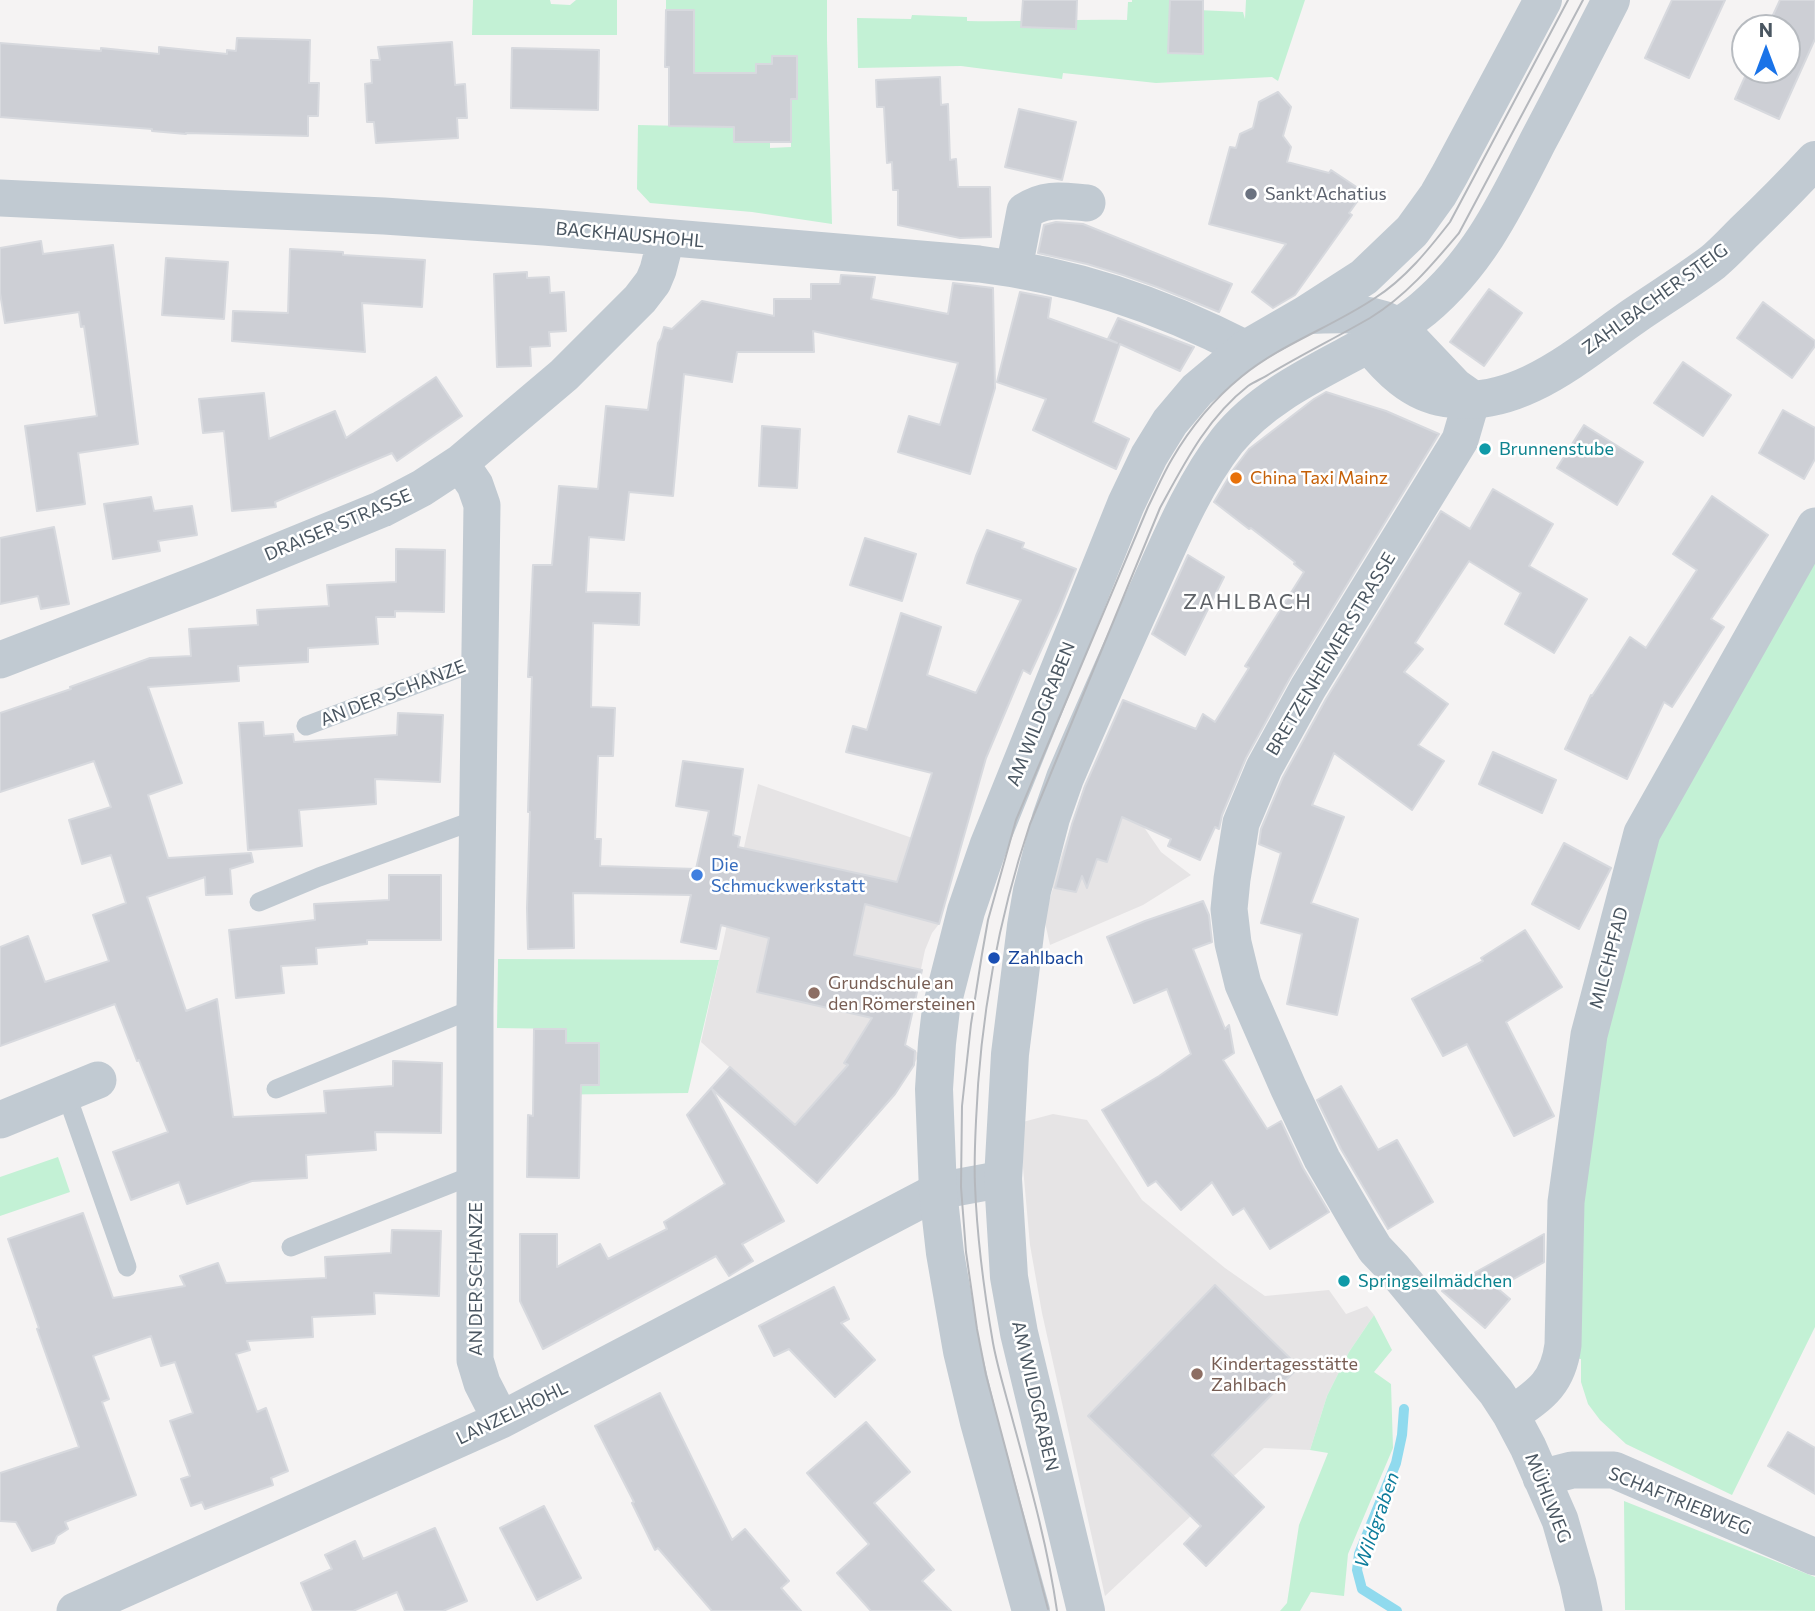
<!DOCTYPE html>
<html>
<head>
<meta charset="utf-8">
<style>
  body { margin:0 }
  #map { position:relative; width:1815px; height:1611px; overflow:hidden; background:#f5f3f3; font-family:Commissioner,sans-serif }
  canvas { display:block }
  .north { position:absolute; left:1731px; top:14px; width:70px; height:70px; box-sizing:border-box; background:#fff; border:2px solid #b7bbc0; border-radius:50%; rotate:0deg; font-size:19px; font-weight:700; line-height:28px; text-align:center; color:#4a5661 }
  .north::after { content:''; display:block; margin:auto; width:24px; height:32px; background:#1a73e8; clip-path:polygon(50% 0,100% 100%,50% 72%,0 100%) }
</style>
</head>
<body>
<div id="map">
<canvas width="1815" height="1611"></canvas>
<div class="north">N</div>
</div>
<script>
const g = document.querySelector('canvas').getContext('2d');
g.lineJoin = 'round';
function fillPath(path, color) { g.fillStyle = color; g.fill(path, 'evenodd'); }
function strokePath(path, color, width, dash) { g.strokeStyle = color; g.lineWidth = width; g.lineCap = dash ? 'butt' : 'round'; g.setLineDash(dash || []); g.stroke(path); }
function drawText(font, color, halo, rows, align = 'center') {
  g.font = font + ' Commissioner,sans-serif'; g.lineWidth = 5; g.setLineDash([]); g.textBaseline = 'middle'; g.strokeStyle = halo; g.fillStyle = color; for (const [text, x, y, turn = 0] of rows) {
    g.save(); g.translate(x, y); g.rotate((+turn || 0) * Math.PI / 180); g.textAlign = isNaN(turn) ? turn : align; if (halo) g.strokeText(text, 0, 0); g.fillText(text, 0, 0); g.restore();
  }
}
fillPath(new Path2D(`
  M 758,784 L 958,854 L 939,924 L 932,933 L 925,950 L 911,1016 L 902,1042 L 920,1054 L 895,1095 L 836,1162 L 701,1042 Z
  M 1084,786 L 1128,804 L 1161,852 L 1191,875 L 1143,905 L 1050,945 L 1044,918 L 1053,888 L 1051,887 Z
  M 1053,1114 L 1087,1120 L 1142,1200 L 1225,1268 L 1265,1296 L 1329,1290 L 1346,1314 L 1367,1306 L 1374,1315 L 1349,1352 L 1327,1396 L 1310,1450 L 1264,1448 L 1105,1596 L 1042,1313 L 1030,1245 L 1019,1123 Z`), '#e6e4e5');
fillPath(new Path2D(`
  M 473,0 L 550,0 L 551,4 L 570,5 L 576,0 L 617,0 L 617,35 L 472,35 Z
  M 666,0 L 827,0 L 827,40 L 832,224 L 752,212 L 650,203 L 637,189 L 638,125 L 734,127 L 735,142 L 757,142 L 770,137 L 770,148 L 791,147 L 791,99 L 797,56 L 773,56 L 772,64 L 756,64 L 756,78 L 734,73 L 694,73 L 694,11 L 666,10 Z
  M 1132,0 L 1170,0 L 1168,52 L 1197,10 L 1243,12 L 1245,19 L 1246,0 L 1305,0 L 1278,81 L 1272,77 L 1156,83 L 1063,73 L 1062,79 L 961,66 L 858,68 L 857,18 L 911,19 L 912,15 L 967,17 L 967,21 C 1021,22 1074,19 1127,20 L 1128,2 L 1132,2 Z
  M 1815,547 L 1815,1327 L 1732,1495 L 1626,1444 L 1600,1420 L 1588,1404 L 1581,1382 L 1581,1359 L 1571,1358 L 1597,1038 L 1651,834 Z
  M 498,959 L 719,960 L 688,1093 L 533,1095 L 533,1084 L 598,1085 L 599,1043 L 566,1043 L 566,1029 L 497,1028 Z
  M 58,1157 L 70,1192 L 0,1216 L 0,1177 Z
  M 1374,1315 L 1392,1350 L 1374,1372 L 1391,1384 L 1393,1448 L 1348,1554 L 1344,1596 L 1311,1592 L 1300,1611 L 1280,1611 L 1287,1603 L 1299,1525 L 1328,1453 L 1310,1450 L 1327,1396 L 1349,1352 Z
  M 1624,1501 L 1815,1577 L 1815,1611 L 1625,1610 Z`), '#c3f1d5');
strokePath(new Path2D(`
  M 1397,1611 L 1362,1589 L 1357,1570 L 1359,1554 L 1396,1463 L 1402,1435 L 1404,1409`), '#90daee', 10);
const building = new Path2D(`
  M 1023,0 L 1077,0 L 1076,29 L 1021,27 Z
  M 1170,0 L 1203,0 L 1203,54 L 1168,53 Z
  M 1672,0 L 1725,0 L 1689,78 L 1645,58 Z
  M 1780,0 L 1815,0 L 1815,39 L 1779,119 L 1735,99 L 1748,70 L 1787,70 L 1787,28 L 1767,28 Z
  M 666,10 L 694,10 L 694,73 L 756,73 L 756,64 L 772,64 L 772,56 L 797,56 L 797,99 L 791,99 L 791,142 L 734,142 L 734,127 L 669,126 L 669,67 L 665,67 Z
  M 237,38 L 310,40 L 309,83 L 319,83 L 318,116 L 308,116 L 308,136 L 186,133 L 186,134 L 152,131 L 152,129 L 0,117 L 0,43 L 101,51 L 101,48 L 159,54 L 159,47 L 227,54 L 227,50 L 236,51 Z
  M 452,42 L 455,85 L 465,84 L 467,118 L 457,118 L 458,138 L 376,143 L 374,122 L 367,122 L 365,84 L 372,83 L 371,60 L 380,60 L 378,47 Z
  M 512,48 L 599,50 L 598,110 L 511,108 Z
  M 940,77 L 941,105 L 948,104 L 950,160 L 956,159 L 958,187 L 990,187 L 991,237 L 960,238 L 898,225 L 898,190 L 893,190 L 892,162 L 887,163 L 884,107 L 877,107 L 876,80 Z
  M 1278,92 L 1291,107 L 1283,136 L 1291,147 L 1287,162 L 1329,173 L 1331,170 L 1364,192 L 1349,213 L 1352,215 L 1295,295 L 1273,308 L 1252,292 L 1286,244 L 1209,224 L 1230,147 L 1236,148 L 1240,134 L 1253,128 L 1259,102 Z
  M 1019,109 L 1076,122 L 1062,180 L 1005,167 Z
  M 1056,222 L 1083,224 L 1232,284 L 1219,312 L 1157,287 L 1123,275 L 1087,264 L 1038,253 L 1044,225 Z
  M 41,241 L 43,254 L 113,245 L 138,444 L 78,453 L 85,504 L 37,511 L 25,426 L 97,416 L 84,326 L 81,327 L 79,312 L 5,323 L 0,293 L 0,248 Z
  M 290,249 L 343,252 L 343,255 L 425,260 L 422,307 L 362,303 L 365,352 L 232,341 L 233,311 L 288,313 Z
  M 166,258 L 228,262 L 224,319 L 162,315 Z
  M 527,272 L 527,278 L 549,277 L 550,293 L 564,292 L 566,331 L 549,332 L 550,346 L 530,347 L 531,366 L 497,367 L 494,274 Z
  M 841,275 L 875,277 L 871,299 L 948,314 L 953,283 L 993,288 L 995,388 L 970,474 L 898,452 L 909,416 L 940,425 L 958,363 L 813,331 L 814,352 L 737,352 L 732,382 L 684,374 L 673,496 L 629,492 L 624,540 L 589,537 L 586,592 L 640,593 L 639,625 L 593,623 L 591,707 L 615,708 L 613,756 L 598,756 L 595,839 L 601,839 L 600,866 L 696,869 L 709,811 L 676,806 L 683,761 L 743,769 L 733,835 L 740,837 L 738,847 L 897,882 L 932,773 L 846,752 L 853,726 L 867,730 L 901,613 L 941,627 L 927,675 L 976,693 L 1021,600 L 967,583 L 976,556 L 987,530 L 1024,543 L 1022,548 L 1076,569 L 1059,611 L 1030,674 L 1023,670 L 986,758 L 939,924 L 865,904 L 854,955 L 922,970 L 905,1045 L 915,1051 L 914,1065 L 895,1094 L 817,1183 L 712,1089 L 784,1221 L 742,1244 L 753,1261 L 729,1276 L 716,1256 L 543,1349 L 520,1301 L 520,1234 L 557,1234 L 557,1267 L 600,1244 L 608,1259 L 667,1229 L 664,1222 L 725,1184 L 687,1115 L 730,1067 L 795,1125 L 848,1065 L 844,1063 L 872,1018 L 757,992 L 769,938 L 721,925 L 716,949 L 681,942 L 691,895 L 573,893 L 574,948 L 528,949 L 527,908 L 530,812 L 528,812 L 532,677 L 528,677 L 533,565 L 552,565 L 559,486 L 598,489 L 606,406 L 648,410 L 658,343 L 661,338 L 664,327 L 672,329 L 702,301 L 774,316 L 774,299 L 811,299 L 811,284 L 840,284 Z
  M 1489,289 L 1522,313 L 1484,366 L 1450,342 Z
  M 1020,292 L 1051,298 L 1048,318 L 1117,343 L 1108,339 L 1118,318 L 1194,347 L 1180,371 L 1120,344 L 1093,422 L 1129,439 L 1116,469 L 1033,430 L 1046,399 L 997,382 Z
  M 1763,302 L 1815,341 L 1815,346 L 1792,378 L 1737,338 Z
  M 1683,362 L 1731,395 L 1703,436 L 1654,403 Z
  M 436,377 L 462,416 L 397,461 L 392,453 L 275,502 L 276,507 L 232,511 L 224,431 L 203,433 L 199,399 L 264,393 L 269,439 L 335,411 L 346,438 Z
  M 1326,392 L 1386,411 L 1439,434 L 1290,678 L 1246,758 L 1222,815 L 1219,829 L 1215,827 L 1200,860 L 1168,846 L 1171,839 L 1122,817 L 1107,862 L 1097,859 L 1087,888 L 1082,876 L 1076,892 L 1055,888 L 1072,824 L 1085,786 L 1123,700 L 1196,729 L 1203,714 L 1215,722 L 1249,668 L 1245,666 L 1304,572 L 1294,564 L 1295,562 L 1251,528 L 1249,529 L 1214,502 L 1233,470 L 1249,449 L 1314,399 Z
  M 1783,410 L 1815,428 L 1815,459 L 1804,479 L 1759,453 Z
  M 1584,425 L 1643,462 L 1617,505 L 1557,468 Z
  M 762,426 L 800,429 L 797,488 L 759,486 Z
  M 1493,489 L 1553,524 L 1529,566 L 1587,599 L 1554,653 L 1505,624 L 1521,593 L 1469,561 L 1415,643 L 1423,649 L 1404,672 L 1448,704 L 1418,745 L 1444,761 L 1412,810 L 1334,753 L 1312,805 L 1344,817 L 1311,903 L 1358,919 L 1337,1015 L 1287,1004 L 1302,934 L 1261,923 L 1281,853 L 1259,844 L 1261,829 L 1283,777 L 1326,699 L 1441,511 L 1470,529 Z
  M 1712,496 L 1768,535 L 1711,619 L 1724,627 L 1672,707 L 1664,702 L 1627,779 L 1565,749 L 1591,695 L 1592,696 L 1630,637 L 1646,648 L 1697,570 L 1673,554 Z
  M 151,497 L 154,511 L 192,506 L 197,535 L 158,541 L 160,551 L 113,559 L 104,504 Z
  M 54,527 L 69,604 L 41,609 L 38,596 L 0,604 L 0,538 Z
  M 865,538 L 916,554 L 902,601 L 850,585 Z
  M 396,549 L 445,550 L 444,612 L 395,611 L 395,617 L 376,617 L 378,644 L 308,648 L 308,662 L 238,666 L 239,681 L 148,687 L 182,783 L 148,795 L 168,858 L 251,853 L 253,862 L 230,869 L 232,894 L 206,895 L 205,877 L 147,897 L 186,1011 L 217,999 L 233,1117 L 326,1113 L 324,1091 L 393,1086 L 393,1061 L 442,1063 L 441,1133 L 375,1132 L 376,1150 L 306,1155 L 307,1178 L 252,1181 L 187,1204 L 179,1182 L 131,1200 L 113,1152 L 168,1132 L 139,1060 L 137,1061 L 115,1004 L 0,1046 L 0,947 L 28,936 L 45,982 L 109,961 L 93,915 L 126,903 L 111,855 L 82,864 L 69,820 L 111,807 L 94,761 L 0,792 L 0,713 L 71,689 L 70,687 L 150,658 L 191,656 L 189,629 L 258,625 L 257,610 L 329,606 L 327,585 L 396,582 Z
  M 1188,555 L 1224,577 L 1185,655 L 1152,634 Z
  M 398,713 L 443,715 L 440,782 L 375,779 L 376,804 L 299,810 L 302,846 L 248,850 L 239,723 L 263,722 L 264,736 L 293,734 L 294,742 L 397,735 Z
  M 1493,752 L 1556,780 L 1542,813 L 1479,784 Z
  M 1564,843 L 1611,868 L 1579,929 L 1532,904 Z
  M 389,875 L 441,875 L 441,940 L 367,940 L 367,944 L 316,948 L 317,964 L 281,966 L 284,993 L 236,998 L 229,930 L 315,920 L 314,904 L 389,900 Z
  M 1203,901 L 1209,915 L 1212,942 L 1193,949 L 1225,1029 L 1229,1025 L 1234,1053 L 1223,1060 L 1267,1129 L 1281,1121 L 1303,1168 L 1329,1212 L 1270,1249 L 1244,1208 L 1233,1215 L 1212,1182 L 1181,1210 L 1156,1181 L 1148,1186 L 1102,1110 L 1159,1076 L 1191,1054 L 1167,989 L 1134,1003 L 1107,937 L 1145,921 Z
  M 1525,930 L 1562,987 L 1506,1022 L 1554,1116 L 1514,1136 L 1467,1044 L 1443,1056 L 1412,999 L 1483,961 L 1481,958 Z
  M 534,1029 L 566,1029 L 566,1043 L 599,1043 L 599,1085 L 581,1085 L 579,1178 L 527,1177 L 528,1115 L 533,1116 Z
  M 1341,1086 L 1378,1150 L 1397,1140 L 1433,1202 L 1388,1229 L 1341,1149 L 1317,1100 Z
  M 83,1213 L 113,1298 L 185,1286 L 180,1276 L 218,1263 L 226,1283 L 326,1278 L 325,1257 L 391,1253 L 392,1230 L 441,1231 L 439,1296 L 374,1293 L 375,1314 L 312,1317 L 313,1337 L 247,1341 L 250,1350 L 236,1354 L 257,1412 L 266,1408 L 288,1471 L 271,1478 L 273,1485 L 205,1509 L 202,1502 L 191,1506 L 181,1479 L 190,1476 L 170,1421 L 193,1413 L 175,1362 L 161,1366 L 151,1336 L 93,1356 L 109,1399 L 102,1402 L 136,1495 L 65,1522 L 68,1529 L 57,1536 L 54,1543 L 32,1551 L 16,1522 L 0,1521 L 0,1473 L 79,1447 L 37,1329 L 39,1328 L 8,1239 Z
  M 1544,1234 L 1544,1262 L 1497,1288 L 1510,1299 L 1485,1328 L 1442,1291 Z
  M 1215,1285 L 1299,1367 L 1212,1455 L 1264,1507 L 1206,1566 L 1184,1544 L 1201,1526 L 1088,1416 Z
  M 834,1287 L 849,1319 L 841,1323 L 875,1360 L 835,1397 L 789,1349 L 774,1356 L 759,1326 Z
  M 660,1393 L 732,1540 L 745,1529 L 789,1581 L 781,1588 L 801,1611 L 712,1611 L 658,1548 L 655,1550 L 632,1503 L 634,1502 L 595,1426 Z
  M 866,1422 L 910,1472 L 874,1503 L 934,1570 L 922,1581 L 951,1611 L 871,1611 L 837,1573 L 869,1544 L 807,1473 Z
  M 1788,1432 L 1815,1448 L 1815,1494 L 1768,1466 Z
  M 544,1506 L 581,1578 L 537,1600 L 500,1528 Z
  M 435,1528 L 467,1601 L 443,1611 L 405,1611 L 397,1592 L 353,1611 L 313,1611 L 301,1583 L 332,1569 L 325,1555 L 355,1541 L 363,1559 Z`);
fillPath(building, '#cdcfd5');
strokePath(building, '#d7d9de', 2);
strokePath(new Path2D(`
  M 306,726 L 480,660
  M 259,902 L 319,877 L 478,819
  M 276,1089 L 475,1008
  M 66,1093 L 127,1267
  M 291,1247 L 476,1174`), '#c1cad2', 19);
strokePath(new Path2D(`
  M 0,198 L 384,216 L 544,227 L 979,264 C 1071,275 1163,306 1246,349
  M 1014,268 L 1025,211 C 1046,197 1063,201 1087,203
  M 1472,399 L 1460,440 L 1308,688 L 1264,768 L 1241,823 L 1232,879 L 1229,909 L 1233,943 L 1243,984 L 1288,1087 L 1322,1159 L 1361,1226 L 1375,1249 L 1394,1269 L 1496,1392 L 1511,1415 L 1528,1447 L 1560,1520 L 1578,1583 L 1584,1611
  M 460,463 L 475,485 L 482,505 L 475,1008 L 475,1360 L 482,1383 L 501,1420
  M 0,660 L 211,579 L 382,509 L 422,488 L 460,463 L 564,375 L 640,299 L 653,282 L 658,270 L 666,239
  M 0,1120 L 98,1080
  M 1511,1415 C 1541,1394 1558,1383 1563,1345 L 1566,1202 L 1589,1035 L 1642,833 L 1815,526
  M 1541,1478 L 1572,1470 L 1614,1470 L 1815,1557
  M 75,1611 L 501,1420 L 938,1191 L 1003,1179`), '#c1cad2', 37);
strokePath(new Path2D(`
  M 1305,315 C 1335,315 1374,309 1399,328 L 1455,387 L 1472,399
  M 1369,344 C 1388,368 1412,393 1445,398 C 1517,411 1579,354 1634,316 C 1660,298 1688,281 1713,262 C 1724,253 1734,242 1744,232 C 1768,209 1792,185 1815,160
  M 1031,1611 L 979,1422 L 962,1351 L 945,1253 L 938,1191 L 934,1089 L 937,1043 L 941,1009 L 966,911 L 989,844 L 1126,504 L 1149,456 L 1170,422 L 1197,390 L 1246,349 L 1305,315 L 1364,277 L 1412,231 L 1438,195 L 1450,174 L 1543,0
  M 1086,1611 L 1019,1333 L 1009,1277 L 1003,1179 L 1010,1054 L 1026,926 L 1032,891 L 1051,818 L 1065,778 C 1092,715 1120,652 1148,590 C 1171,539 1193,485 1227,441 C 1262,397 1317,372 1365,346 C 1386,335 1405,324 1423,309 C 1479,262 1506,204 1538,141 C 1563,94 1587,47 1611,0`), '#c1cad2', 38);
strokePath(new Path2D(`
  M 1048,1609 L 986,1375 L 977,1329 L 966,1252 L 961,1187 L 962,1106 L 971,1024 L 982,954 L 988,920 L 1016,820 L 1148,507 C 1156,491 1163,474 1172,459 C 1190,428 1213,400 1241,377 C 1281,344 1332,327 1375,298 C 1405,279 1429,249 1450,222 L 1568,0
  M 1057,1611 C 1048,1548 1031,1487 1014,1425 C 1007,1398 998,1370 993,1343 C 984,1291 977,1237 975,1185 C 974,1164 975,1142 976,1121 C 980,1020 998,920 1030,824 L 1160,508 C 1184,464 1207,418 1248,386 C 1255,381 1264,378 1271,373 C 1303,354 1337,337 1370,318 C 1406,296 1432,265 1459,233 L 1583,0`), '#b5b8bd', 2);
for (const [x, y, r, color] of [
  [1251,194,7,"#6b7280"],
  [1485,449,7,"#0f9aa8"],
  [1236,478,7,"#e8710a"],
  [697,875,7,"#3f7fe0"],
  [994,958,7,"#1a4fb4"],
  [814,993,7,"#8d6e63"],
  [1344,1281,7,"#0f9aa8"],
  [1197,1374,7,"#8d6e63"]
]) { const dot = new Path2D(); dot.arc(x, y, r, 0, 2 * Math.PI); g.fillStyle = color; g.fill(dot); strokePath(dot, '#fff', 2.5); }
drawText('18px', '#5b616d', '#fff', [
  ["Sankt Achatius",1265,194]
], 'left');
drawText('18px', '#4a5661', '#fff', [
  ["BACKHAUSHOHL",630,235,5],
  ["ZAHLBACHER STEIG",1655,299,-36],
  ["DRAISER STRASSE",338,525,-23],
  ["BRETZENHEIMER STRASSE",1331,654,-59],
  ["AN DER SCHANZE",393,693,-21],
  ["AM WILDGRABEN",1041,714,-68],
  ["MILCHPFAD",1609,958,-75],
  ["AN DER SCHANZE",476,1279,-90],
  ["AM WILDGRABEN",1035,1396,77],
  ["LANZELHOHL",512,1413,-26],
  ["MÜHLWEG",1548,1498,68],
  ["SCHAFTRIEBWEG",1680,1501,22]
]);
drawText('18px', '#0d838f', '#fff', [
  ["Brunnenstube",1499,449],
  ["Springseilmädchen",1358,1281]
], 'left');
drawText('18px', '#c56008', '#fff', [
  ["China Taxi Mainz",1250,478]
], 'left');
drawText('18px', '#366cbe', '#fff', [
  ["Die",711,865],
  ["Schmuckwerkstatt",711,886]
], 'left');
drawText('18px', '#164399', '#fff', [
  ["Zahlbach",1008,958]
], 'left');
drawText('18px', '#785e54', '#fff', [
  ["Grundschule an",828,983],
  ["den Römersteinen",828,1004],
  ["Kindertagesstätte",1211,1364],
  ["Zahlbach",1211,1385]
], 'left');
drawText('italic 19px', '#0c7c9b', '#fff', [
  ["Wildgraben",1377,1520,-71]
]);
g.letterSpacing = '2px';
drawText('21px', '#5f6368', '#fff', [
  ["ZAHLBACH",1248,602]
]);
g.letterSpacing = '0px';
</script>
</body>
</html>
